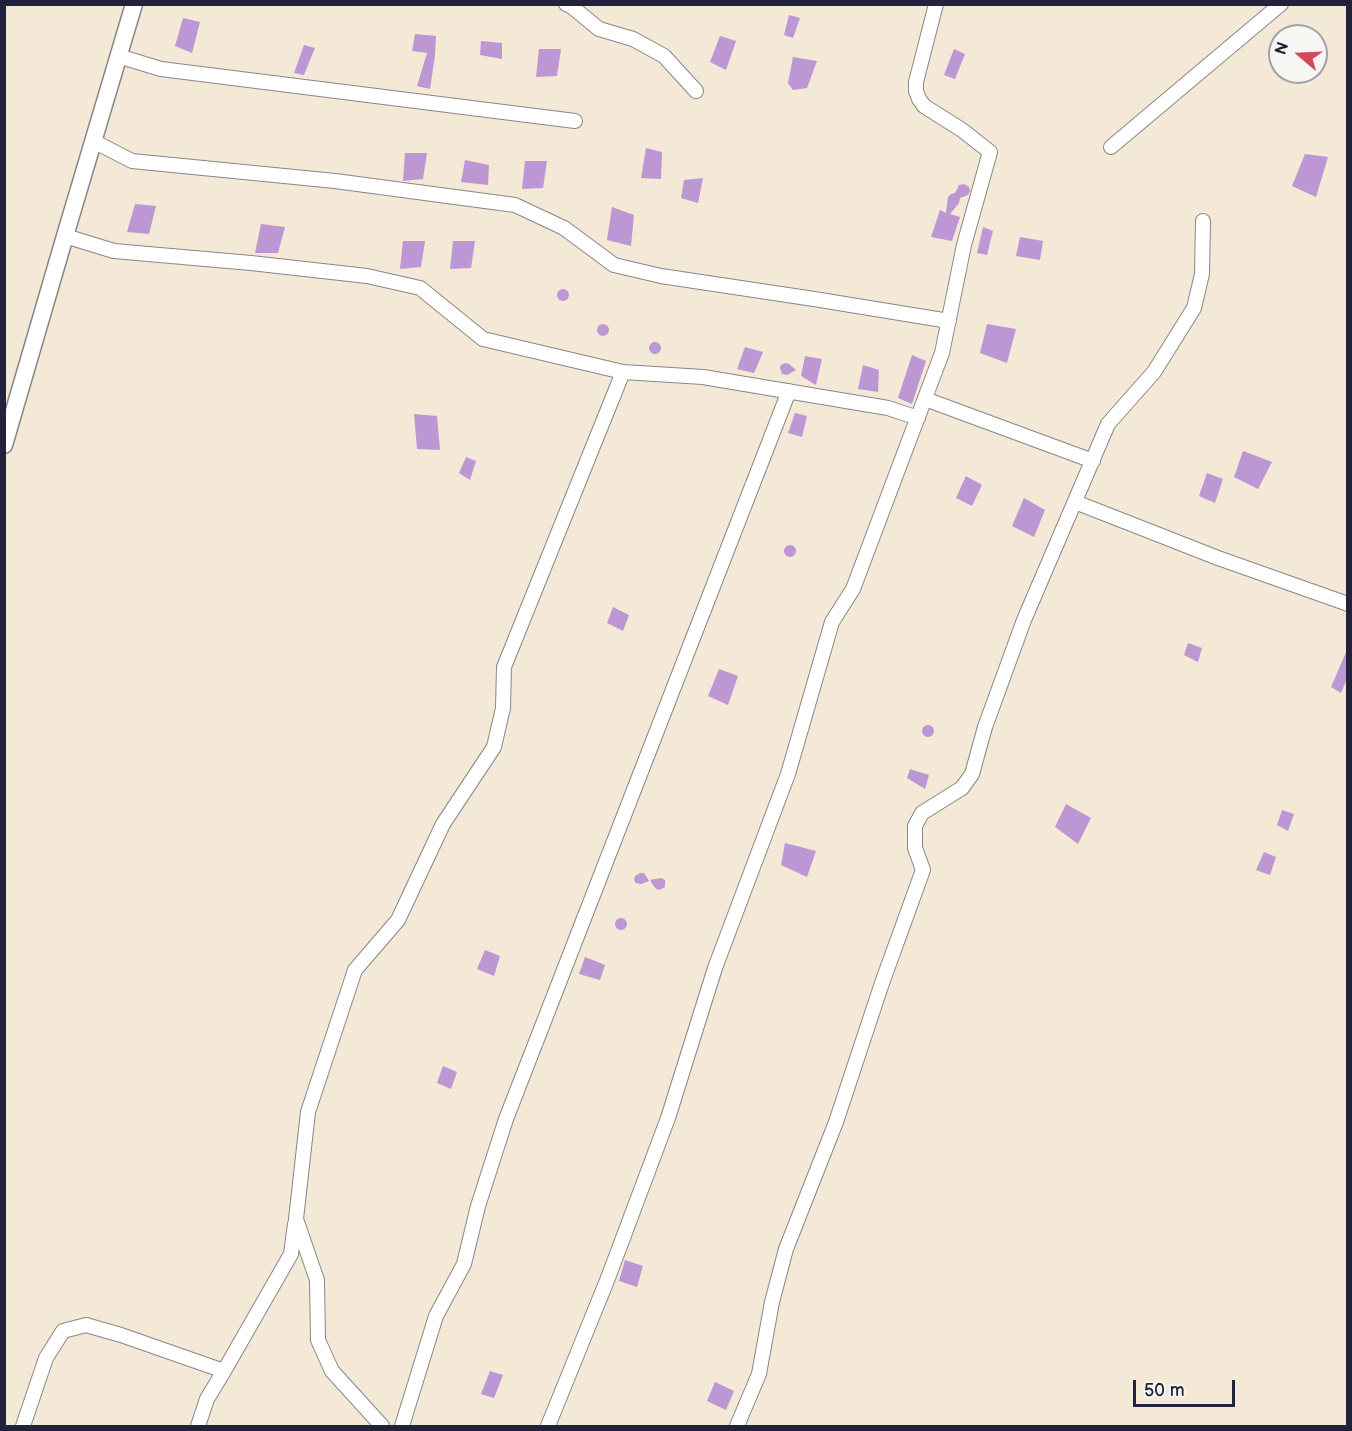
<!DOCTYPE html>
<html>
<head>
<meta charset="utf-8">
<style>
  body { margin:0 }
  #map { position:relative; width:1352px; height:1431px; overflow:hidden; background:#f3e9d6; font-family:"Balsamiq Sans",sans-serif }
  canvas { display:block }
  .frame { position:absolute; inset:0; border:6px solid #22223b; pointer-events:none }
  .north { position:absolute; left:1268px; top:24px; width:60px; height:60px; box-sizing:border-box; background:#f6f6f2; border:2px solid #a1a1a9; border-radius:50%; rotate:289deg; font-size:16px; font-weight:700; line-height:24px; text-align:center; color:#22223b }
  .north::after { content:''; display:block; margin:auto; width:21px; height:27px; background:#d1495b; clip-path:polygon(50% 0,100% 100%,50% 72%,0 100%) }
  .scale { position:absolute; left:1133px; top:1380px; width:102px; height:27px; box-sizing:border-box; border:3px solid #22223b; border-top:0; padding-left:8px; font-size:18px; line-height:21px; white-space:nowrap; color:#22223b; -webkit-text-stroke:4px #f6f6f2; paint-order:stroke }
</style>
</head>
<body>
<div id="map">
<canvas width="1352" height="1431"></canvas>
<div class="frame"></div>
<div class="north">N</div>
<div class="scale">50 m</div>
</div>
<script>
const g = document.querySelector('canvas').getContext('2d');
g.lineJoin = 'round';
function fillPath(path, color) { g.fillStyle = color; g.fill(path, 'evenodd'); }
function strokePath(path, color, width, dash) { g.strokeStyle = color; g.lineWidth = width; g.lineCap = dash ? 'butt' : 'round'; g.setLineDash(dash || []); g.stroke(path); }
fillPath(new Path2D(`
  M 789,15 L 800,18 L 793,38 L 784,35 Z
  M 183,18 L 200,22 L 192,53 L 175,46 Z
  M 415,34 L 436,36 L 435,55 L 430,89 L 417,86 L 427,53 L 412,51 Z
  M 720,36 L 736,41 L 726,70 L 710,62 Z
  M 481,41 L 502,43 L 502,59 L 480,55 Z
  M 304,45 L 315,48 L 304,75 L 294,73 Z
  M 539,49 L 561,49 L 557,76 L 536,77 Z
  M 954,49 L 965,54 L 955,79 L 944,75 Z
  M 793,57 L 817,61 L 807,88 L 793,90 L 788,83 Z
  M 646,148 L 662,152 L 661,179 L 641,178 Z
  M 405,153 L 427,153 L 423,179 L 403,181 Z
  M 1305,154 L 1328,157 L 1316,197 L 1292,186 Z
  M 465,160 L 489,165 L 488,185 L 461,182 Z
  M 525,161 L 547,161 L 543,188 L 522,189 Z
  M 703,178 L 698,203 L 681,198 L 684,180 Z
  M 964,184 L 969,187 L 970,191 L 968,195 L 960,198 L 959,203 L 950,214 L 960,217 L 952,241 L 931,237 L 940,210 L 946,213 L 948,197 L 951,194 L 955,193 L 959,185 Z
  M 135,204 L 156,206 L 149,234 L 127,232 Z
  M 612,207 L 634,215 L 631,246 L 607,240 Z
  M 261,224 L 285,227 L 278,253 L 255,253 Z
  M 983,227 L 993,231 L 987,255 L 977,253 Z
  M 1020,237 L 1043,241 L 1040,260 L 1016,256 Z
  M 403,241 L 425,241 L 421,267 L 400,269 Z
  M 453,241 L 475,241 L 471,268 L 450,269 Z
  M557 295a6 6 0 1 1 12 0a6 6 0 1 1-12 0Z
  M597 330a6 6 0 1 1 12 0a6 6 0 1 1-12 0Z
  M 987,324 L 1016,329 L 1007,363 L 980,353 Z
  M649 348a6 6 0 1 1 12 0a6 6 0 1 1-12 0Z
  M 745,347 L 763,352 L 754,373 L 737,369 Z
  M 912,355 L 926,361 L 912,404 L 898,398 Z
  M 805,356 L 822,359 L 816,385 L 801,376 Z
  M 785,363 L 789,364 L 796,370 L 787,375 L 782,374 L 780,368 L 781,365 Z
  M 863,365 L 879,370 L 878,392 L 858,389 Z
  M 795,413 L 807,416 L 802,437 L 788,433 Z
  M 414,414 L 437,416 L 440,450 L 417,449 Z
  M 1243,451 L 1272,462 L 1258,489 L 1234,477 Z
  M 466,457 L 476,461 L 470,480 L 459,473 Z
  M 1207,473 L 1223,479 L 1215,503 L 1199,496 Z
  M 966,476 L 982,485 L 972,506 L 956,498 Z
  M 1024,498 L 1045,510 L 1034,537 L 1012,526 Z
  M784 551a6 6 0 1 1 12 0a6 6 0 1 1-12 0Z
  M 613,607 L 629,615 L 623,631 L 607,623 Z
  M 1188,643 L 1202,648 L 1198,662 L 1184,655 Z
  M 1347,650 L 1347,679 L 1341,693 L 1331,687 Z
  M 719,669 L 738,676 L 728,705 L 708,696 Z
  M922 731a6 6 0 1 1 12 0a6 6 0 1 1-12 0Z
  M 910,769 L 929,775 L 925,789 L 907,778 Z
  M 1066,804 L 1091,818 L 1078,844 L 1055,827 Z
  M 1282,810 L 1294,814 L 1288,831 L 1277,825 Z
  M 785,843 L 816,851 L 807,877 L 781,865 Z
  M 1264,852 L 1276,857 L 1270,875 L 1256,870 Z
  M 640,873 L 644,873 L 649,881 L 641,884 L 636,883 L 634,880 L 635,876 Z
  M 661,878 L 665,880 L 665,887 L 659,890 L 655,888 L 650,880 Z
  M615 924a6 6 0 1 1 12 0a6 6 0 1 1-12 0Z
  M 485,950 L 500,956 L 494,976 L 477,969 Z
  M 585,957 L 605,965 L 600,980 L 579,974 Z
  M 443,1066 L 457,1072 L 451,1089 L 437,1083 Z
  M 625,1260 L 643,1266 L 637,1287 L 619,1281 Z
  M 490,1371 L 503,1375 L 494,1398 L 481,1394 Z
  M 715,1382 L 734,1391 L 726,1410 L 707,1401 Z`), '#bd96d4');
const minor = new Path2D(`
  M 566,4 L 571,6 L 599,29 L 633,39 L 664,56 L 696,91
  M 118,56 L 161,69 L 575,121
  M 93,141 L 132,161 L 335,181 L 515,205 L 564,228 L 614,265 L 661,276 L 814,299 L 949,321
  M 1111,147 L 1281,4
  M 65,236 L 114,251 L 251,263 L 367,276 L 420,288 L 483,339 L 623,372 L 703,377 L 888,408 L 918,418
  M 925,399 L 1093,461
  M 1075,502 L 1218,558 L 1348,604
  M 23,1426 L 46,1358 L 63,1331 L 86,1325 L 121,1335 L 224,1371
  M 198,1426 L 207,1399 L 224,1371 L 291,1254 L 295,1224
  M 382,1426 L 332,1371 L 318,1340 L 317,1280 L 296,1219 L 308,1112 L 355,970 L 398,920 L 443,824 L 494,747 L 503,708 L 504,667 L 623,372
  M 402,1426 L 436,1316 L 464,1264 L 478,1206 L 506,1119 L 789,391
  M 548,1426 L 608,1278 L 668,1118 L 715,968 L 788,774 L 832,622 L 853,589 L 942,353 L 964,245 L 990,152 L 962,130 L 924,106 L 919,99 L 916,91 L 916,82 L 936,4
  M 737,1426 L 759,1374 L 772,1302 L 786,1249 L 836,1122 L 882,983 L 923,870 L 915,848 L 915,826 L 922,813 L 962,788 L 972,774 L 985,727 L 1024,620 L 1108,424 L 1154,372 L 1194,308 L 1202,274 L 1203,221`);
const tertiary = new Path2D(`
  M 4,445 L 65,236 L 134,4`);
strokePath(minor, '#8a8688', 16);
strokePath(tertiary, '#8a8688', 19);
strokePath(minor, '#fff', 14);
strokePath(tertiary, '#fff', 16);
</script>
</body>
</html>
